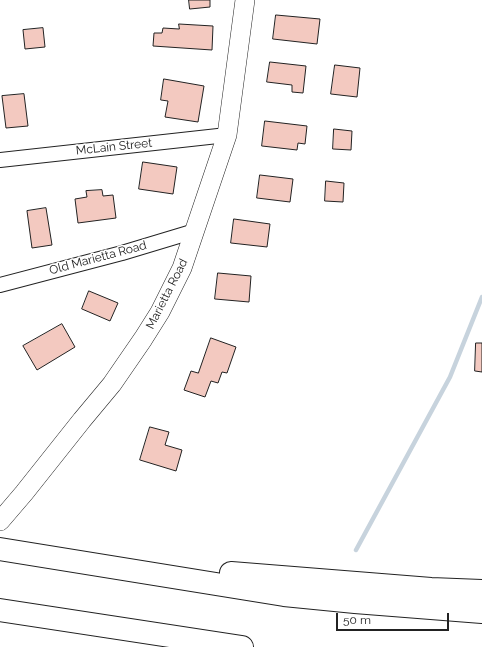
<!DOCTYPE html>
<html>
<head>
<meta charset="utf-8">
<style>
  body { margin:0 }
  #map { position:relative; width:482px; height:647px; overflow:hidden; background:#fff; font-family:Raleway,sans-serif }
  canvas { display:block }
  .scale { position:absolute; left:336px; top:613px; width:113px; height:18px; box-sizing:border-box; border:2px solid #222; border-top:0; padding-left:5px; font-size:12px; line-height:14px; white-space:nowrap; color:#222; -webkit-text-stroke:3px #fff; paint-order:stroke }
</style>
</head>
<body>
<div id="map">
<canvas width="482" height="647"></canvas>
<div class="scale">50 m</div>
</div>
<script>
const g = document.querySelector('canvas').getContext('2d');
g.lineJoin = 'round';
function strokePath(path, color, width, dash) { g.strokeStyle = color; g.lineWidth = width; g.lineCap = dash ? 'butt' : 'round'; g.setLineDash(dash || []); g.stroke(path); }
function fillPath(path, color) { g.fillStyle = color; g.fill(path, 'evenodd'); }
function drawText(font, color, halo, rows, align = 'center') {
  g.font = font + ' Raleway,sans-serif'; g.lineWidth = 3; g.setLineDash([]); g.textBaseline = 'middle'; g.strokeStyle = halo; g.fillStyle = color; for (const [text, x, y, turn = 0] of rows) {
    g.save(); g.translate(x, y); g.rotate((+turn || 0) * Math.PI / 180); g.textAlign = isNaN(turn) ? turn : align; if (halo) g.strokeText(text, 0, 0); g.fillText(text, 0, 0); g.restore();
  }
}
strokePath(new Path2D(`
  M 356,550 L 450,377 L 482,297`), '#c7d3dd', 4.5);
const building = new Path2D(`
  M 189,0 L 210,0 L 210,7 L 190,9 Z
  M 276,15 L 320,19 L 317,44 L 273,39 Z
  M 179,24 L 213,26 L 212,50 L 153,46 L 154,33 L 162,33 L 163,28 L 179,29 Z
  M 43,28 L 45,47 L 25,49 L 23,30 Z
  M 270,62 L 306,66 L 303,93 L 292,92 L 292,85 L 267,82 Z
  M 335,65 L 360,68 L 357,97 L 331,94 Z
  M 164,79 L 204,86 L 198,122 L 165,117 L 168,101 L 161,100 Z
  M 24,94 L 28,126 L 6,128 L 2,96 Z
  M 265,121 L 307,126 L 305,144 L 298,143 L 297,150 L 262,146 Z
  M 334,129 L 352,131 L 351,150 L 333,149 Z
  M 143,162 L 177,167 L 173,194 L 139,189 Z
  M 260,175 L 293,179 L 290,202 L 257,198 Z
  M 326,181 L 344,183 L 343,202 L 325,201 Z
  M 102,190 L 103,196 L 113,195 L 116,218 L 78,223 L 75,199 L 87,197 L 86,191 Z
  M 46,208 L 52,245 L 32,248 L 27,211 Z
  M 234,219 L 270,224 L 267,247 L 231,243 Z
  M 218,273 L 251,276 L 249,302 L 215,299 Z
  M 89,291 L 118,303 L 110,321 L 82,309 Z
  M 62,324 L 75,347 L 37,370 L 23,346 Z
  M 211,338 L 236,347 L 227,373 L 222,372 L 218,383 L 211,381 L 205,397 L 184,390 L 191,371 L 198,373 Z
  M 476,343 L 482,343 L 482,372 L 475,371 Z
  M 150,427 L 169,432 L 165,445 L 182,450 L 176,471 L 140,460 Z`);
fillPath(building, '#f3c9c0');
strokePath(building, '#222', 1);
const street = new Path2D(`
  M 0,160 L 227,135
  M 0,285 L 122,253 L 195,231`);
const secondary = new Path2D(`
  M 0,521 L 24,493 L 82,420 L 112,384 L 143,339 L 160,312 L 182,268 L 227,135 L 245,0`);
const highway = new Path2D(`
  M 0,549 L 284,595 L 355,602 L 482,612
  M 231,573 L 431,589 L 482,591
  M 0,610 L 242,647`);
strokePath(street, '#222', 16);
strokePath(secondary, '#222', 20);
strokePath(highway, '#222', 24);
strokePath(street, '#fff', 14);
strokePath(secondary, '#fff', 19);
strokePath(highway, '#fff', 22);
drawText('12px', '#222', '#fff', [
  ["McLain Street",114,147,-6],
  ["Old Marietta Road",98,258,-15],
  ["Marietta Road",167,294,-63]
]);
</script>
</body>
</html>
